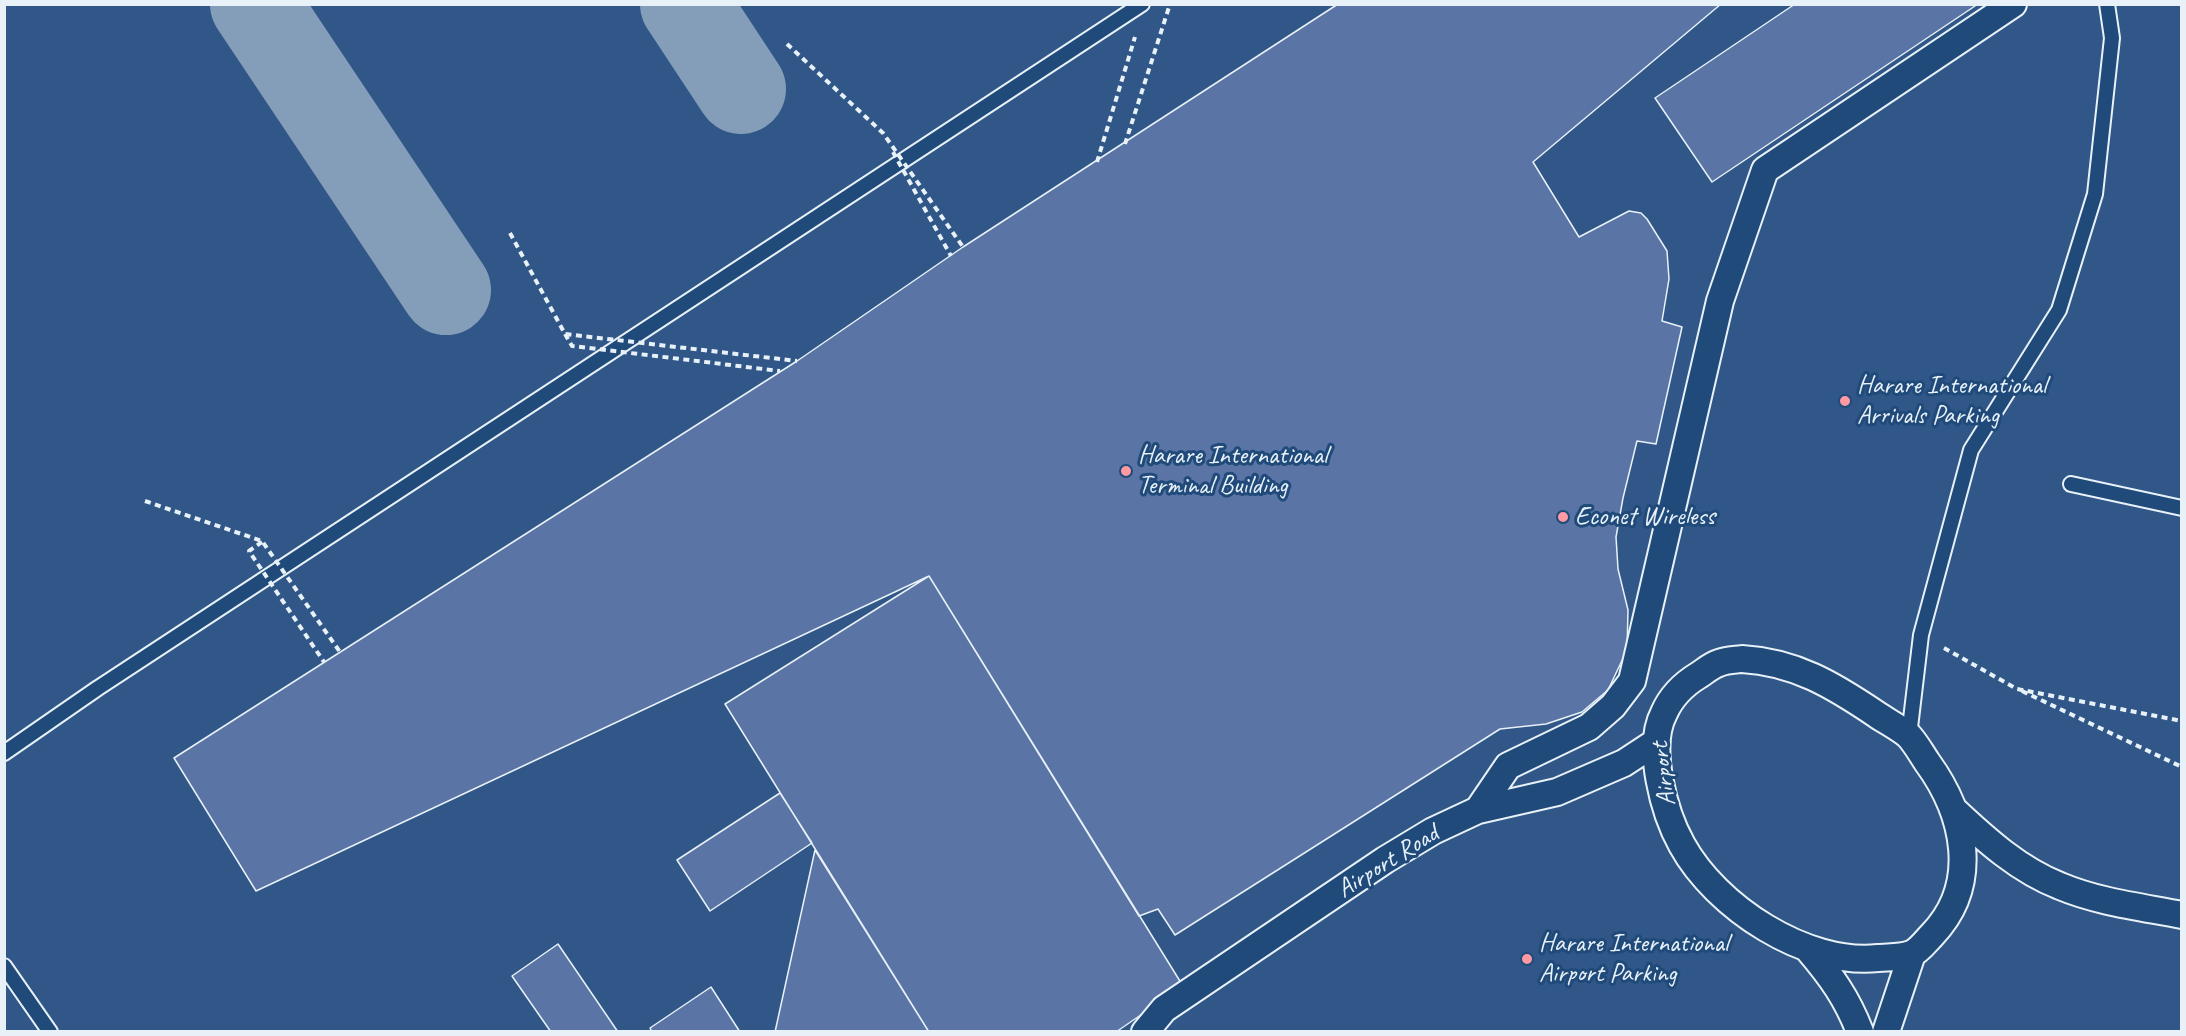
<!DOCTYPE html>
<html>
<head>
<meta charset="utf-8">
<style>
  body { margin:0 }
  #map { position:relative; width:2186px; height:1036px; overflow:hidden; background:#1f4a7a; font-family:Caveat,sans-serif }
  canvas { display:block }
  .frame { position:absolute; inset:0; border:6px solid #e8f1f8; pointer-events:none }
</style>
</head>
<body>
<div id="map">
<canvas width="2186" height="1036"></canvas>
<div class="frame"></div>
</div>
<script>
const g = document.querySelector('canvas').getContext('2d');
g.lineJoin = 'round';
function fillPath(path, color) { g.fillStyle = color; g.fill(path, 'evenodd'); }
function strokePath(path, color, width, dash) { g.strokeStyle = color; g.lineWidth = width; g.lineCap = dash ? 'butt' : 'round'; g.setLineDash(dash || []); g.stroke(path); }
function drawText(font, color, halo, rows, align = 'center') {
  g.font = font + ' Caveat,sans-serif'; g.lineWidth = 6; g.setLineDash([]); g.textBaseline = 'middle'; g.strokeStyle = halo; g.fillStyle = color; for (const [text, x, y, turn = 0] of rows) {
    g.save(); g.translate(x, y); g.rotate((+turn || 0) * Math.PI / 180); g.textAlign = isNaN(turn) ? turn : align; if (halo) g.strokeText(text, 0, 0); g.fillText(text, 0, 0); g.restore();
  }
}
fillPath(new Path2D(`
  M 5,5 L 2181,5 L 2181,1031 L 5,1032 Z`), '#305787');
strokePath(new Path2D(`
  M 255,4 L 446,290
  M 685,4 L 741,89`), '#849eb9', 90);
const building = new Path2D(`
  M 1338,4 L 1721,4 L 1533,162 L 1579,237 L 1629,211 L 1641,213 L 1647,219 L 1667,251 L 1669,279 L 1662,321 L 1682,327 L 1656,444 L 1637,441 L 1623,498 L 1616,537 L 1618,569 L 1628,610 L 1627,650 L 1608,690 L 1582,712 L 1546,724 L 1500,729 L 1175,935 L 1158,909 L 1139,916 L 929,576 L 256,891 L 174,758 L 797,361 L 963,247 Z
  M 1795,4 L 1978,4 L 1712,182 L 1655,98 Z
  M 929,576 L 1183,986 L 1116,1032 L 929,1032 L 725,704 Z
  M 780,793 L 812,843 L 710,911 L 677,860 Z
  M 815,850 L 929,1032 L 775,1032 Z
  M 558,944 L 618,1032 L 551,1032 L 512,976 Z
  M 711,987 L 740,1032 L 652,1032 L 650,1028 Z`);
fillPath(building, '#5974a5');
strokePath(building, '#e8f1f8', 1.5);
const lane = new Path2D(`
  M 2071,484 L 2182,508
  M 1909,736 L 1921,635 L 1971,450 L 2059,310 L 2095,194 L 2112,38 L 2107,4
  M 4,753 L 98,688 L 1142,4
  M 4,966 L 50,1032`);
const street = new Path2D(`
  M 1742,659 C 1795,662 1833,685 1876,714 C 1886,721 1898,727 1908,735 C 1915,742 1921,753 1927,762 C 1965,814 1981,884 1932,935 C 1926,941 1919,951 1911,954 C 1902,958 1888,957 1878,958 C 1806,966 1716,907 1682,845 C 1664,813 1646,747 1664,713 C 1671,697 1684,684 1699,675 C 1705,671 1712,665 1719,663 C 1726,660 1735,660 1742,659 Z
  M 1478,810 L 1508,766 L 1589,727 L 1613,706 L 1632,681 L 1720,301 L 1765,170 L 2013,4
  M 1955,811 C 1986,840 2019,870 2060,886 C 2098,902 2141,907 2182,915
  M 1808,949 C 1831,976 1847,998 1860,1032
  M 1145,1032 L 1164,1009 L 1385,860 L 1433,831 L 1478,810 L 1557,792 L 1624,763 L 1656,742
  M 1886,1032 L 1912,954`);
strokePath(lane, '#e8f1f8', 18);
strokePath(street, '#e8f1f8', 30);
strokePath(new Path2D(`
  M 1125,144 L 1170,4
  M 1097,162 L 1135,37
  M 1944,648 L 2017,689 L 2182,721
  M 2022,691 L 2182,767`), '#e8f1f8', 4, [6, 4.5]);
strokePath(lane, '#1f4a7a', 14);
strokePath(street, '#1f4a7a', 26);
strokePath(new Path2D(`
  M 787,44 L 883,133 L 963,247
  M 893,152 L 951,256
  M 510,233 L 565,334 L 797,361
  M 565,334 L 572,346 L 780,371
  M 145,501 L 262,541 L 340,652
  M 262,542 L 249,551 L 324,662`), '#e8f1f8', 4, [6, 4.5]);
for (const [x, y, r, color] of [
  [1845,401,6,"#ff9aa2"],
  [1126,471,6,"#ff9aa2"],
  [1563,517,6,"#ff9aa2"],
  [1527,959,6,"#ff9aa2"]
]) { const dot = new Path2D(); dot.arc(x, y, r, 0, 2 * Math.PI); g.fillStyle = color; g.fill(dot); strokePath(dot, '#1f4a7a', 2); }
drawText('26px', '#e8f1f8', '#1f4a7a', [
  ["Harare International",1857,386],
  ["Arrivals Parking",1857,416],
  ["Harare International",1138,456],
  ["Terminal Building",1138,486],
  ["Econet Wireless",1575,517],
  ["Harare International",1539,944],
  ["Airport Parking",1539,974]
], 'left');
drawText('26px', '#e8f1f8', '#1f4a7a', [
  ["Airport",1664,774,-97],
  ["Airport Road",1388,862,-32]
]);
</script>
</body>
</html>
